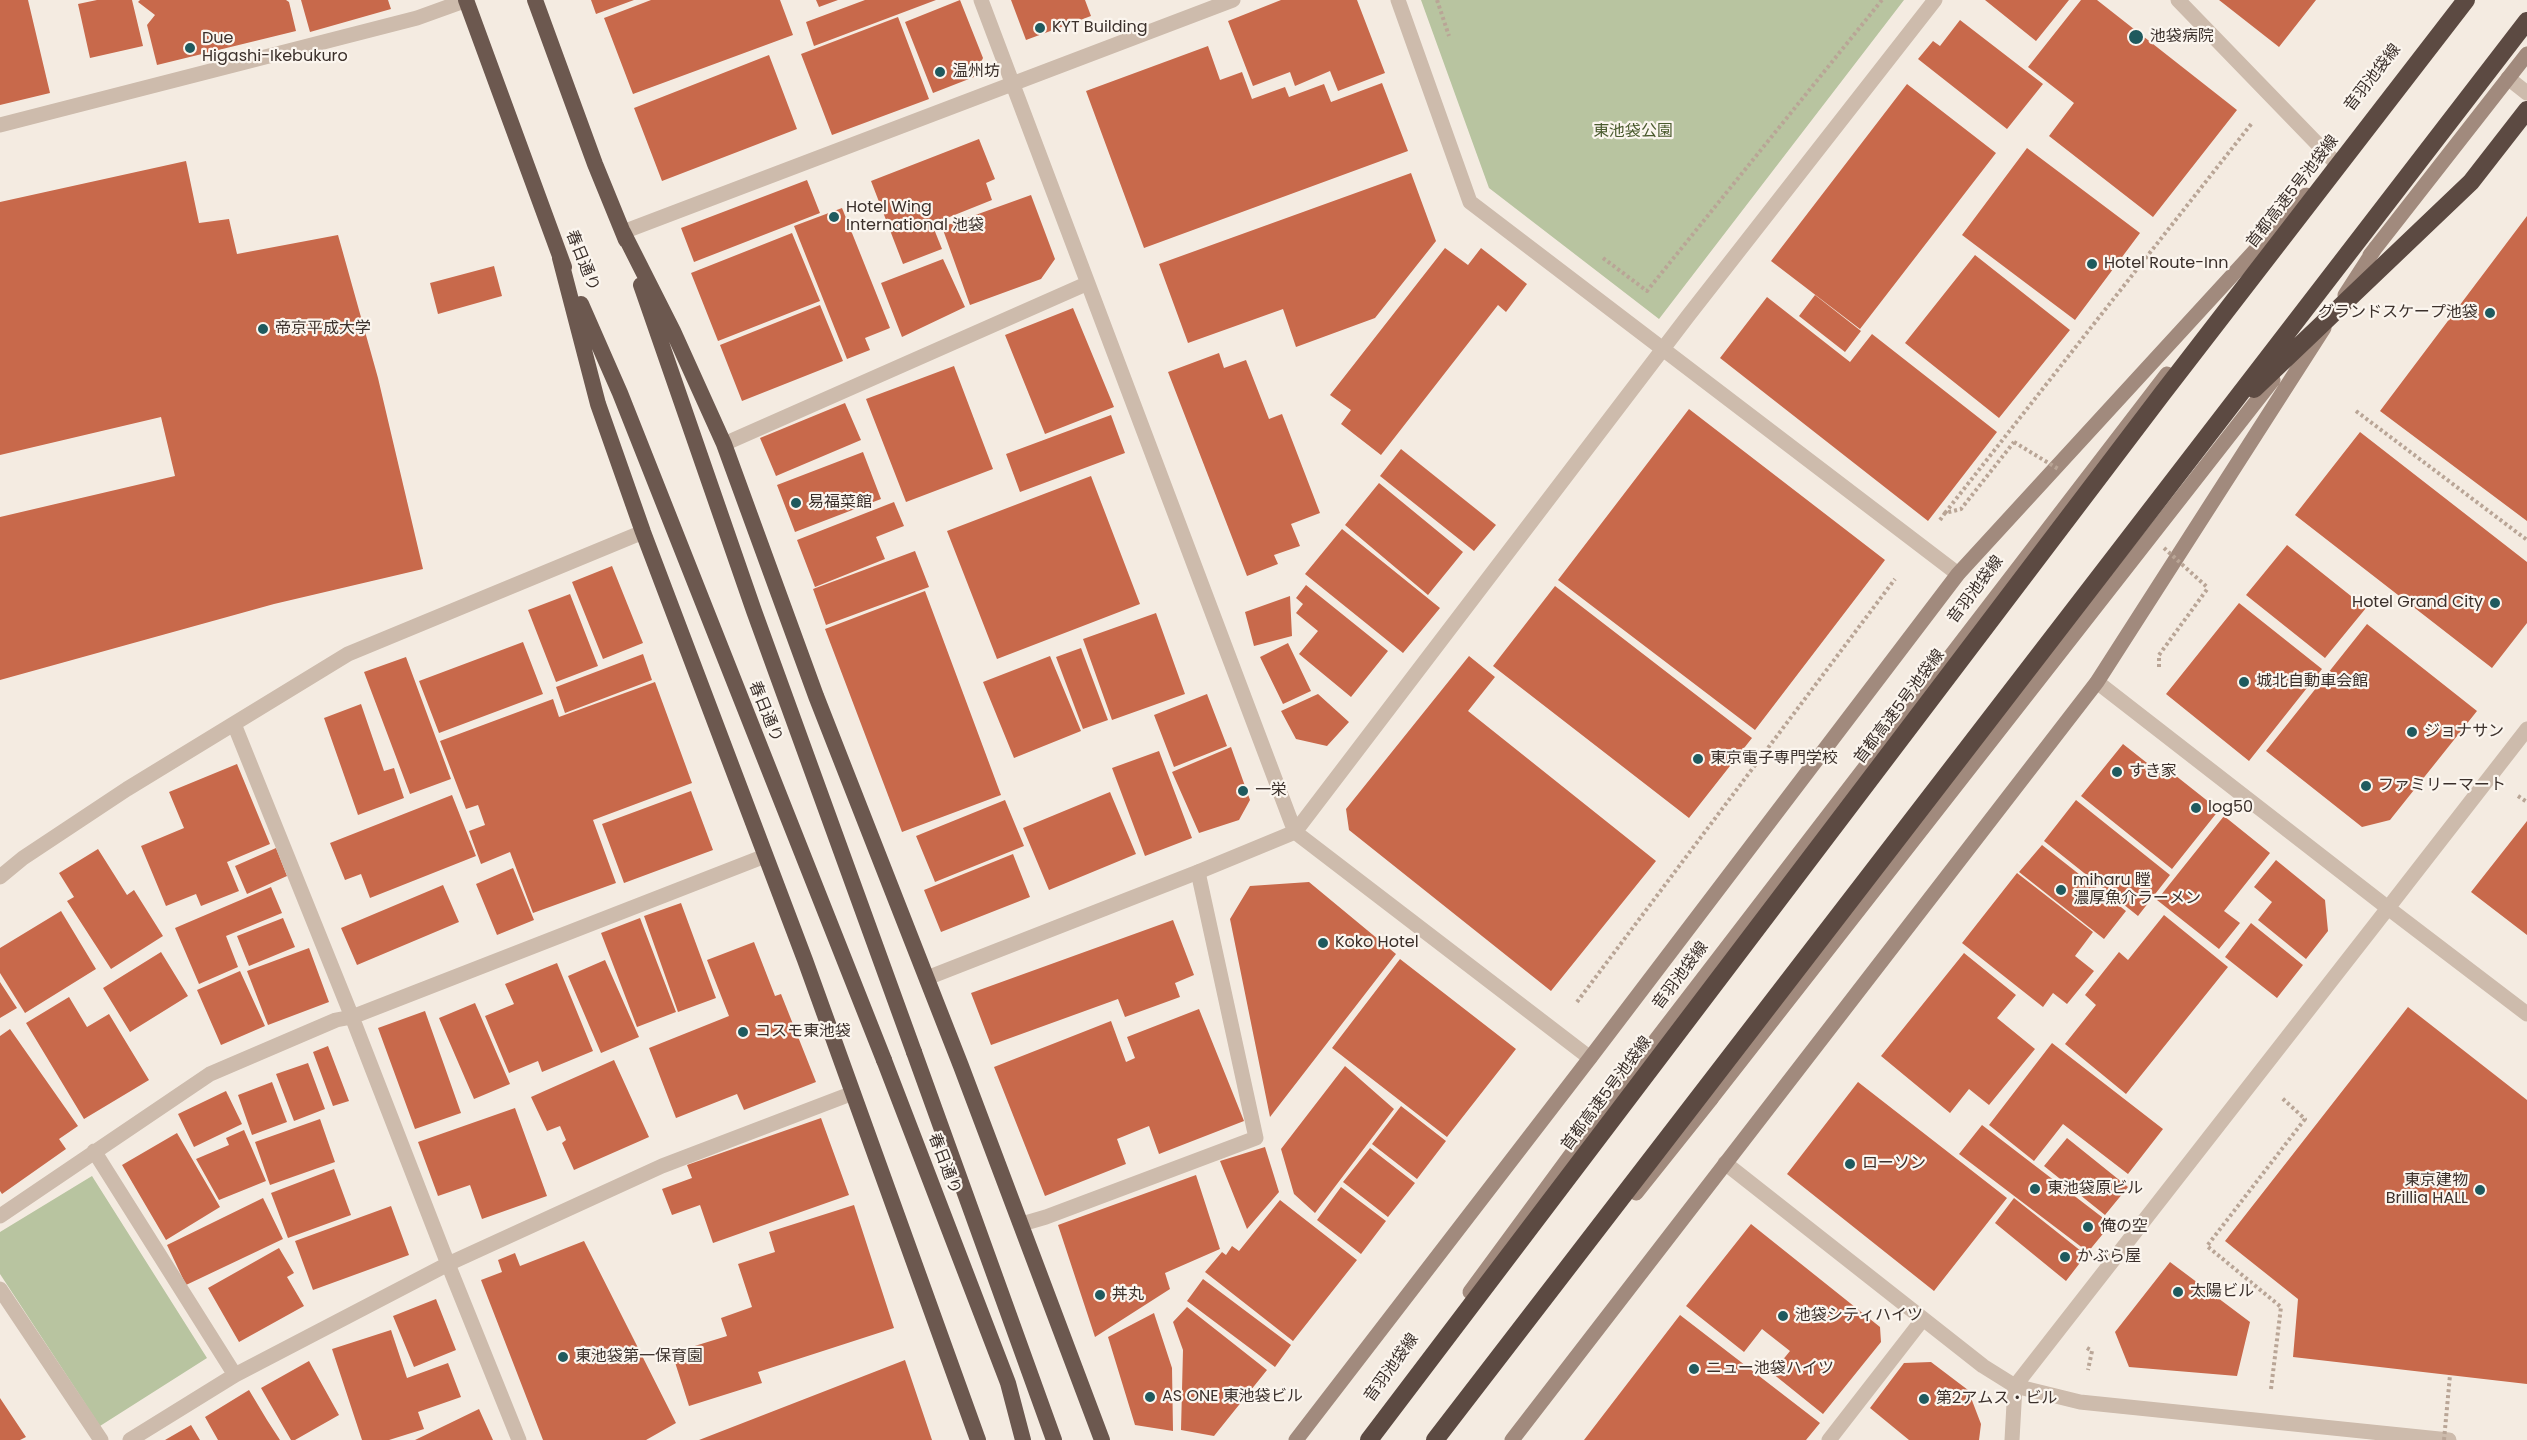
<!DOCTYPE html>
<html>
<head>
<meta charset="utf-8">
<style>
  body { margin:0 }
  canvas { display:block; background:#f4ebe1 }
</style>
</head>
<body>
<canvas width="2527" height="1440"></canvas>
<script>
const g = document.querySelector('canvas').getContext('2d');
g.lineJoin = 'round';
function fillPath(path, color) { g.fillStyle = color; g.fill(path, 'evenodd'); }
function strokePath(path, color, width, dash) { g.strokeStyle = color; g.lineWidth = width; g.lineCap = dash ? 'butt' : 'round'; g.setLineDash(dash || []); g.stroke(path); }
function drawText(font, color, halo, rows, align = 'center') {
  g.font = font + ' Poppins,"Noto Sans JP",sans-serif'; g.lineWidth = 4.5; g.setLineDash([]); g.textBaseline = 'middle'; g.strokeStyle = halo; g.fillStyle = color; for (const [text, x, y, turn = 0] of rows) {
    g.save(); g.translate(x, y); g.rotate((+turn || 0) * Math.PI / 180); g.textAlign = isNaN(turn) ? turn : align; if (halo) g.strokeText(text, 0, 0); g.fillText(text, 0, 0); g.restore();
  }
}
fillPath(new Path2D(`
  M 1421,0 L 1904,0 L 1659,319 L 1489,188 Z
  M 92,1176 L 207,1358 L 100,1426 L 0,1274 L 0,1232 Z`), '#b8c4a0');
fillPath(new Path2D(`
  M 0,0 L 28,0 L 50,93 L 0,105 Z
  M 97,0 L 132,0 L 143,46 L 90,58 L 78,4 Z
  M 140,0 L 286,0 L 289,2 L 296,31 L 157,65 L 147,25 L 155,15 L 138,2 Z
  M 301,0 L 388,0 L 391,9 L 310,32 Z
  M 591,0 L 634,0 L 596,14 Z
  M 651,0 L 780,0 L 793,35 L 633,94 L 604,18 Z
  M 816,0 L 838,0 L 819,7 Z
  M 865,0 L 936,0 L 814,46 L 806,22 Z
  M 960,0 L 983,58 L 974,77 L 933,93 L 905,22 Z
  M 1011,0 L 1085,0 L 1091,16 L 1026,40 Z
  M 1281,0 L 1357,0 L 1385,73 L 1338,91 L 1330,71 L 1295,86 L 1290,72 L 1253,86 L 1228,21 Z
  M 1985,0 L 2069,0 L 2036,41 Z
  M 2081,0 L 2097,0 L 2237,110 L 2153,217 L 2049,136 L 2074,103 L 2028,67 Z
  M 2219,0 L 2316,0 L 2279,47 Z
  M 898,17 L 929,99 L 832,135 L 801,54 Z
  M 1960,20 L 2043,84 L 2007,129 L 1918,59 L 1933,41 L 1940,46 Z
  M 1208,46 L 1220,80 L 1242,72 L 1252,99 L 1285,87 L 1289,97 L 1324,84 L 1331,102 L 1382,83 L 1408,151 L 1144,248 L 1086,91 Z
  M 769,55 L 797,129 L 662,181 L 634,108 Z
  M 1907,84 L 1996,153 L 1860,329 L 1771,261 Z
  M 979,139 L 995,179 L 986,183 L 992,200 L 932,224 L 942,249 L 903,264 L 871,181 Z
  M 2027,148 L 2140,233 L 2075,320 L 1962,235 Z
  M 186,161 L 199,223 L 229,219 L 237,254 L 338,235 L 378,378 L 423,569 L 274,604 L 0,680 L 0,517 L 175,476 L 161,417 L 0,455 L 0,202 Z
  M 1411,173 L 1436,241 L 1375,318 L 1296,347 L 1283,309 L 1188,343 L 1159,264 Z
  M 807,180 L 820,213 L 694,262 L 681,228 Z
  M 1031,195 L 1055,259 L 1041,279 L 970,305 L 942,227 Z
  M 842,208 L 890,328 L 865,338 L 870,350 L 847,359 L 794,226 Z
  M 2527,216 L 2527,521 L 2380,411 Z
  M 792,233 L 820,301 L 718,341 L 691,273 Z
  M 1445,248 L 1468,265 L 1481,248 L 1527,284 L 1506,312 L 1498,305 L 1381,455 L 1341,424 L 1351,410 L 1330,395 Z
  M 1975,255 L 2070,330 L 1999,418 L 1905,343 Z
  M 943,259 L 965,307 L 902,337 L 881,283 Z
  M 494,266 L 502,296 L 438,314 L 430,283 Z
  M 1815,295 L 1861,331 L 1845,352 L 1799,316 Z
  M 1767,297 L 1850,362 L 1872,334 L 1997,432 L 1928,521 L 1720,358 Z
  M 820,305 L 843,361 L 742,401 L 720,345 Z
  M 1073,308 L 1114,407 L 1045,434 L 1005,335 Z
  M 1219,353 L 1224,368 L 1246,360 L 1269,419 L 1282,414 L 1320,513 L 1291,524 L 1300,546 L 1274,555 L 1278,564 L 1247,576 L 1168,372 Z
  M 954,366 L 993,469 L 906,502 L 866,399 Z
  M 845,403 L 861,440 L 776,476 L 760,438 Z
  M 1689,409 L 1885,560 L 1755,730 L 1558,580 Z
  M 1111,415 L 1125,453 L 1020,492 L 1006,454 Z
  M 2360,432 L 2527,562 L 2527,623 L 2492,668 L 2295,515 Z
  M 1401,449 L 1496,525 L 1474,551 L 1380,476 Z
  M 863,452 L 881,499 L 795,532 L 777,485 Z
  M 1091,476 L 1140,604 L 997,659 L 947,531 Z
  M 1379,483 L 1463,552 L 1428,595 L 1345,525 Z
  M 894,502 L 904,526 L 876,537 L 885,559 L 815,587 L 797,540 Z
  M 1342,529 L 1440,608 L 1403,653 L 1305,574 Z
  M 2287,545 L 2366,608 L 2325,658 L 2246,595 Z
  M 915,551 L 929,587 L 826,625 L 813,589 Z
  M 612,566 L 643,643 L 603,659 L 572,582 Z
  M 1306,585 L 1388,651 L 1351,697 L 1299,654 L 1318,631 L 1296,613 L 1303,604 L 1296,598 Z
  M 1555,586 L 1752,738 L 1689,818 L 1493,666 Z
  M 925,591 L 1001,795 L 902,832 L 825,629 Z
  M 570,594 L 598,666 L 556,682 L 528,610 Z
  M 1290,596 L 1292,636 L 1254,646 L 1245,612 Z
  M 2239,603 L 2322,669 L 2249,761 L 2166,694 Z
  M 1156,613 L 1185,694 L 1112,720 L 1083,639 Z
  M 2367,624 L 2477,711 L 2390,820 L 2362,827 L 2266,751 Z
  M 523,642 L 543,694 L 439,733 L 419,681 Z
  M 1288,643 L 1311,691 L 1283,704 L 1260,657 Z
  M 1081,648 L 1108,720 L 1083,729 L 1056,657 Z
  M 643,654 L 652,680 L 565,713 L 556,687 Z
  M 1050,656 L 1081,731 L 1014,758 L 983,682 Z
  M 1469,656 L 1495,677 L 1468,711 L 1656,861 L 1551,991 L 1349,830 L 1346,809 Z
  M 406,657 L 451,779 L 410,794 L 364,672 Z
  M 655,682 L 692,783 L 593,820 L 616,883 L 533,913 L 510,852 L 481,864 L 469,831 L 485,825 L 478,805 L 466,809 L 440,741 L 553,699 L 559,717 Z
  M 1207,694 L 1227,746 L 1174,767 L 1154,715 Z
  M 1318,694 L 1349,722 L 1327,746 L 1296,739 L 1281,711 Z
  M 361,704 L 384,771 L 394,768 L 404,798 L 358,815 L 324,718 Z
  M 2123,744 L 2161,774 L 2166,768 L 2219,810 L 2172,869 L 2081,796 Z
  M 1231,747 L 1250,800 L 1239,820 L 1199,833 L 1172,772 Z
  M 1159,751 L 1192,838 L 1145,856 L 1112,768 Z
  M 237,764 L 270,844 L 227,862 L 239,891 L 201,906 L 196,894 L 166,906 L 141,846 L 184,828 L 169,792 Z
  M 691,791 L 713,850 L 624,883 L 602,824 Z
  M 1110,792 L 1136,854 L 1049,890 L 1023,828 Z
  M 452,795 L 476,856 L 370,898 L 361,874 L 345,880 L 330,843 Z
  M 1005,800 L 1024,846 L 935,882 L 916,836 Z
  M 2076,800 L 2170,875 L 2138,916 L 2044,841 Z
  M 2224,816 L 2270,853 L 2224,911 L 2240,923 L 2219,949 L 2157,900 Z
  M 2527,821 L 2527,935 L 2471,892 Z
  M 2042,845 L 2126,911 L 2104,939 L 2019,872 Z
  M 276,848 L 287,876 L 247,894 L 235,866 Z
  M 98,849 L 127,895 L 134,890 L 163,936 L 111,969 L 67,901 L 74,897 L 59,873 Z
  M 1013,854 L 1030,897 L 941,932 L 924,890 Z
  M 2276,860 L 2325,900 L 2328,931 L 2306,959 L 2258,920 L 2272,902 L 2254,887 Z
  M 513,868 L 534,920 L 497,935 L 476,884 Z
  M 2017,873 L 2093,932 L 2075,956 L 2094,971 L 2067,1004 L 2053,993 L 2043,1007 L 1962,943 Z
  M 1309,882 L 1396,954 L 1270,1117 L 1230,919 L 1250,886 Z
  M 443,885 L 459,922 L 357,965 L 341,928 Z
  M 271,887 L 282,913 L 226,936 L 238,967 L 199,984 L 175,928 Z
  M 681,903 L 716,998 L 678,1012 L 644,916 Z
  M 61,911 L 96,969 L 25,1013 L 0,973 L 0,948 Z
  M 2164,915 L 2228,967 L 2126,1094 L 2065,1044 L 2096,1005 L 2085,995 L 2119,952 L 2128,960 Z
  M 283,918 L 295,947 L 249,966 L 237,936 Z
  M 640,918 L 676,1012 L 637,1027 L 601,933 Z
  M 1173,920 L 1194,975 L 1175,983 L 1180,997 L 1125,1017 L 1118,999 L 991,1045 L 971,993 Z
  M 2251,923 L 2303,965 L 2277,998 L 2225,957 Z
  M 754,942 L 775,996 L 781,994 L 816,1082 L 744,1110 L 737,1094 L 676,1118 L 649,1048 L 729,1016 L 707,960 Z
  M 309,948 L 329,1002 L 268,1025 L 247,971 Z
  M 161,952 L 188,996 L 130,1032 L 103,988 Z
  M 1964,953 L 2016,995 L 1997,1018 L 2035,1049 L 1989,1105 L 1969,1089 L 1950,1113 L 1881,1056 Z
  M 1400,959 L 1516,1049 L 1447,1137 L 1332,1048 Z
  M 605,960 L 639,1037 L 601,1053 L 568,976 Z
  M 557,963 L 593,1051 L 542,1072 L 538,1061 L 509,1073 L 485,1016 L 514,1004 L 505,984 Z
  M 240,971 L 265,1026 L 221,1045 L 197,990 Z
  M 0,982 L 17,1008 L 0,1018 Z
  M 69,997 L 87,1027 L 109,1014 L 149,1080 L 84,1119 L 26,1023 Z
  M 475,1003 L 510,1084 L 474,1099 L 439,1018 Z
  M 2408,1007 L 2527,1100 L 2527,1384 L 2293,1357 L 2298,1299 L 2225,1241 Z
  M 1199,1009 L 1244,1121 L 1159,1154 L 1149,1126 L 1117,1139 L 1126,1164 L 1045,1196 L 994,1067 L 1111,1021 L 1126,1062 L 1135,1058 L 1127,1037 Z
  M 425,1011 L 461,1113 L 415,1129 L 378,1028 Z
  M 10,1029 L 78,1126 L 59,1139 L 66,1149 L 2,1194 L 0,1191 L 0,1036 Z
  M 2052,1043 L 2163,1129 L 2128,1174 L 2063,1124 L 2034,1161 L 1989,1125 Z
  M 328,1046 L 349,1101 L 333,1106 L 313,1052 Z
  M 614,1060 L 649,1137 L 574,1170 L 562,1143 L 566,1140 L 560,1126 L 547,1131 L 531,1097 Z
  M 308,1063 L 325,1109 L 294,1121 L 276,1074 Z
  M 1345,1066 L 1394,1109 L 1315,1213 L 1294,1194 L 1281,1149 Z
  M 272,1082 L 287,1122 L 252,1135 L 238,1095 Z
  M 1858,1082 L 2007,1198 L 1934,1291 L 1787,1174 Z
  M 226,1091 L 242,1124 L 194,1147 L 178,1114 Z
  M 1401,1106 L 1446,1141 L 1417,1179 L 1372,1144 Z
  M 515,1108 L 547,1196 L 482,1219 L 470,1185 L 438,1196 L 418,1142 Z
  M 821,1118 L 849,1195 L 713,1243 L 700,1205 L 672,1215 L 662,1189 L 692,1178 L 687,1165 Z
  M 320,1119 L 335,1162 L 270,1185 L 255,1142 Z
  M 1982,1125 L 2111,1224 L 2088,1252 L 1959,1154 Z
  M 244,1130 L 266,1181 L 219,1200 L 196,1159 L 229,1145 L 226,1138 Z
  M 177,1133 L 220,1207 L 166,1240 L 122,1165 Z
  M 2067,1138 L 2128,1187 L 2105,1215 L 2044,1166 Z
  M 1265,1147 L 1279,1192 L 1247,1229 L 1220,1161 Z
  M 1370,1148 L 1415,1183 L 1388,1217 L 1343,1182 Z
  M 334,1169 L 351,1215 L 288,1238 L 271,1193 Z
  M 1196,1175 L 1220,1249 L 1165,1273 L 1170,1289 L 1095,1337 L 1058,1225 Z
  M 1341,1187 L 1386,1221 L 1361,1254 L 1317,1220 Z
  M 263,1198 L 283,1239 L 186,1285 L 167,1245 Z
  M 2014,1198 L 2086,1255 L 2066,1281 L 1995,1223 Z
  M 1280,1200 L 1357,1260 L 1293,1341 L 1205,1272 L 1222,1252 L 1226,1255 L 1232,1246 L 1239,1251 Z
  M 854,1205 L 894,1328 L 758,1372 L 762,1383 L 689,1406 L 672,1353 L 727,1336 L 721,1318 L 752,1307 L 738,1264 L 775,1252 L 769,1232 Z
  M 391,1206 L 409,1255 L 313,1290 L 295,1241 Z
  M 1751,1224 L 1880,1327 L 1881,1342 L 1823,1414 L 1772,1373 L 1790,1351 L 1762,1329 L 1744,1352 L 1686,1306 Z
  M 584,1241 L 676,1423 L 646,1440 L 543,1440 L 481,1280 L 502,1272 L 498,1260 L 515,1253 L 520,1266 Z
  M 279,1248 L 294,1273 L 287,1277 L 304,1306 L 239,1342 L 208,1288 Z
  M 2170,1262 L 2250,1322 L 2237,1376 L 2129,1367 L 2115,1332 Z
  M 1203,1279 L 1291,1345 L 1275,1367 L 1187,1301 Z
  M 436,1299 L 456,1350 L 414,1367 L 393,1316 Z
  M 1187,1307 L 1267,1370 L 1214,1436 L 1181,1430 L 1183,1350 L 1173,1322 Z
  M 1154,1313 L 1172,1368 L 1173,1431 L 1135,1425 L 1108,1337 Z
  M 1680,1315 L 1820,1423 L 1806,1440 L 1584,1440 Z
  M 391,1330 L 407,1378 L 448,1363 L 461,1397 L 418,1412 L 424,1429 L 389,1440 L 362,1440 L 332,1349 Z
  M 905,1360 L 932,1440 L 699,1440 Z
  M 309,1361 L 339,1415 L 295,1440 L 291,1440 L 261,1388 Z
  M 1931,1362 L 1968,1390 L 1981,1424 L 1979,1440 L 1909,1440 L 1870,1408 L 1904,1363 Z
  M 249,1390 L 267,1420 L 280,1440 L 218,1440 L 205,1417 Z
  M 0,1398 L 26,1437 L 20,1440 L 0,1440 Z
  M 479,1409 L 493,1440 L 415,1440 Z
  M 191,1425 L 200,1440 L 165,1440 Z`), '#c8694b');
strokePath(new Path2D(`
  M 1437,0 L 1449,36
  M 1603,258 L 1647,291 L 1882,0
  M 2356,411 L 2527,540
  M 1945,513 L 2252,123
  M 1940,520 L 1945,513 L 1961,509 L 2014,442
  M 2159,667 L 2159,655 L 2208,588
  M 2518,796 L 2527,802
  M 1577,1002 L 1895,579
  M 2087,1348 L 2092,1351 L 2088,1370
  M 2271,1389 L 2281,1307 L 2207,1246 L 2305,1119 L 2282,1098`), '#b9a596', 4, [3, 3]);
strokePath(new Path2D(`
  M 0,125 L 417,18 L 467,0
  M 1022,1224 L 1046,1217 L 1256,1138 L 1198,872
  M 448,1264 L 519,1440`), '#cdbbac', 15);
strokePath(new Path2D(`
  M 981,0 L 1295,832 L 1590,1058
  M 1398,0 L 1470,202 L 1958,574
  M 2178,0 L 2333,160
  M 2508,78 L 2527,93
  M 623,232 L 1233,0
  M 724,444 L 1086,284
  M 2097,682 L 2388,908 L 2527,729
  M 234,724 L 352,1017 L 448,1264
  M 0,877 L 23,858 L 127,789 L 348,654 L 643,532
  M 927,978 L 1198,872 L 1295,832 L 1688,316 L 1935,0
  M 94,1151 L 235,1375
  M 1725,1163 L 1983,1366 L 2015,1386 L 2080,1402 L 2449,1440
  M 0,1216 L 210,1074 L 336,1020 L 352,1017 L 765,856
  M 0,1289 L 101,1440
  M 130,1440 L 235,1375 L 448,1264 L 662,1166 L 853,1093
  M 1829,1440 L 1923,1319
  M 2012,1440 L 2015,1386 L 2388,908 L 2527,1014`), '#cdbbac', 15);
strokePath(new Path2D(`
  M 2370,255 L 2527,54
  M 2345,295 L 2376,247
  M 1648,1050 L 2167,374
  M 1711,1099 L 2273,380
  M 1296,1440 L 1590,1058 L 1958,574 L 2306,195
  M 1512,1440 L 2097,682 L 2324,328`), '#a18a7d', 15);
strokePath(new Path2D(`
  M 466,0 L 564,267
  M 535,0 L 595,164 L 626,240
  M 623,232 L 673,331 L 724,444 L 816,696 L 961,1066 L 1102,1440
  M 560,258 L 598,404 L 643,532 L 805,960 L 978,1440
  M 641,285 L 754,611 L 914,1052
  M 581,304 L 620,393 L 884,1060`), '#6c584f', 16);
strokePath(new Path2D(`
  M 2014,442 L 2060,470
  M 2164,548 L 2208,588
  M 2444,1440 L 2450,1375`), '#b9a596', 4, [3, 3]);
strokePath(new Path2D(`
  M 1636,1193 L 1711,1099
  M 1470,1292 L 1648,1050`), '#a18a7d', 15);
strokePath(new Path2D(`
  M 914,1052 L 1054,1440
  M 884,1060 L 1008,1383 L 1023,1440`), '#6c584f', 16);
strokePath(new Path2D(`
  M 2254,389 L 2471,182 L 2527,110
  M 1369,1440 L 2162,394 L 2466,0
  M 1435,1440 L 2527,21`), '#5c4a42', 18);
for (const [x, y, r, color] of [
  [1040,28,6,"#1f5a5e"],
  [2136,37,8,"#1f5a5e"],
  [190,48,6,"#1f5a5e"],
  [940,72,6,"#1f5a5e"],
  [834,217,6,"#1f5a5e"],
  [2092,264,6,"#1f5a5e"],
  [2490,313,6,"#1f5a5e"],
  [263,329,6,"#1f5a5e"],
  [796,503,6,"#1f5a5e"],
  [2495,603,6,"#1f5a5e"],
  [2244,682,6,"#1f5a5e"],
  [2412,732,6,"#1f5a5e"],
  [1698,759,6,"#1f5a5e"],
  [2117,772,6,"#1f5a5e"],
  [2366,786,6,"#1f5a5e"],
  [1243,791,6,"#1f5a5e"],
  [2196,808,6,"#1f5a5e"],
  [2061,890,6,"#1f5a5e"],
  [1323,943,6,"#1f5a5e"],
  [743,1032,6,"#1f5a5e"],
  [1850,1164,6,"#1f5a5e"],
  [2035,1189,6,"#1f5a5e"],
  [2480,1190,6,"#1f5a5e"],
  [2088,1227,6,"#1f5a5e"],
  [2065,1257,6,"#1f5a5e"],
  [2178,1292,6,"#1f5a5e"],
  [1100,1295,6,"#1f5a5e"],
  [1783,1316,6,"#1f5a5e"],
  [563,1357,6,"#1f5a5e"],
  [1694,1369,6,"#1f5a5e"],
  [1150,1397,6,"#1f5a5e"],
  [1924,1399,6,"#1f5a5e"]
]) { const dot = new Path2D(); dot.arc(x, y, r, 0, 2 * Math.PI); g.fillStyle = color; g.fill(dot); strokePath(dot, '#fbf5ee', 2); }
drawText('16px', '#3b302b', '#fbf5ee', [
  ["KYT Building",1052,28],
  ["池袋病院",2150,37],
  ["Due",202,39],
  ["Higashi-Ikebukuro",202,57],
  ["温州坊",952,72],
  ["Hotel Wing",846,208],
  ["International 池袋",846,226],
  ["Hotel Route-Inn",2104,264],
  ["グランドスケープ池袋",2478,313,"right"],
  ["帝京平成大学",275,329],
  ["易福菜館",808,503],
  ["Hotel Grand City",2483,603,"right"],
  ["城北自動車会館",2256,682],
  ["ジョナサン",2424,732],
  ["東京電子専門学校",1710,759],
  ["すき家",2129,772],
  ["ファミリーマート",2378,786],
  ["一栄",1255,791],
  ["log50",2208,808],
  ["miharu 瞠",2073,881],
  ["濃厚魚介ラーメン",2073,899],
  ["Koko Hotel",1335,943],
  ["コスモ東池袋",755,1032],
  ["ローソン",1862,1164],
  ["東京建物",2468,1181,"right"],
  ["Brillia HALL",2468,1199,"right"],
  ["東池袋原ビル",2047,1189],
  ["俺の空",2100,1227],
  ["かぶら屋",2077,1257],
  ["太陽ビル",2190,1292],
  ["丼丸",1112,1295],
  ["池袋シティハイツ",1795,1316],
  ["東池袋第一保育園",575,1357],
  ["ニュー池袋ハイツ",1706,1369],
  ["AS ONE 東池袋ビル",1162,1397],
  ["第2アムス・ビル",1936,1399]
], 'left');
drawText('16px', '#3b302b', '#fbf5ee', [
  ["音羽池袋線",2373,78,-52],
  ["首都高速5号池袋線",2293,192,-52],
  ["春日通り",582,261,68],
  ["音羽池袋線",1976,590,-53],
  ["首都高速5号池袋線",1900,707,-53],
  ["春日通り",765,712,68],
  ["音羽池袋線",1681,976,-53],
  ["首都高速5号池袋線",1607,1094,-53],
  ["春日通り",944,1164,69],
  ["音羽池袋線",1392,1368,-54]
]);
drawText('16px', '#4a5a2e', '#fbf5ee', [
  ["東池袋公園",1633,132]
]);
</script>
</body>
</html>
